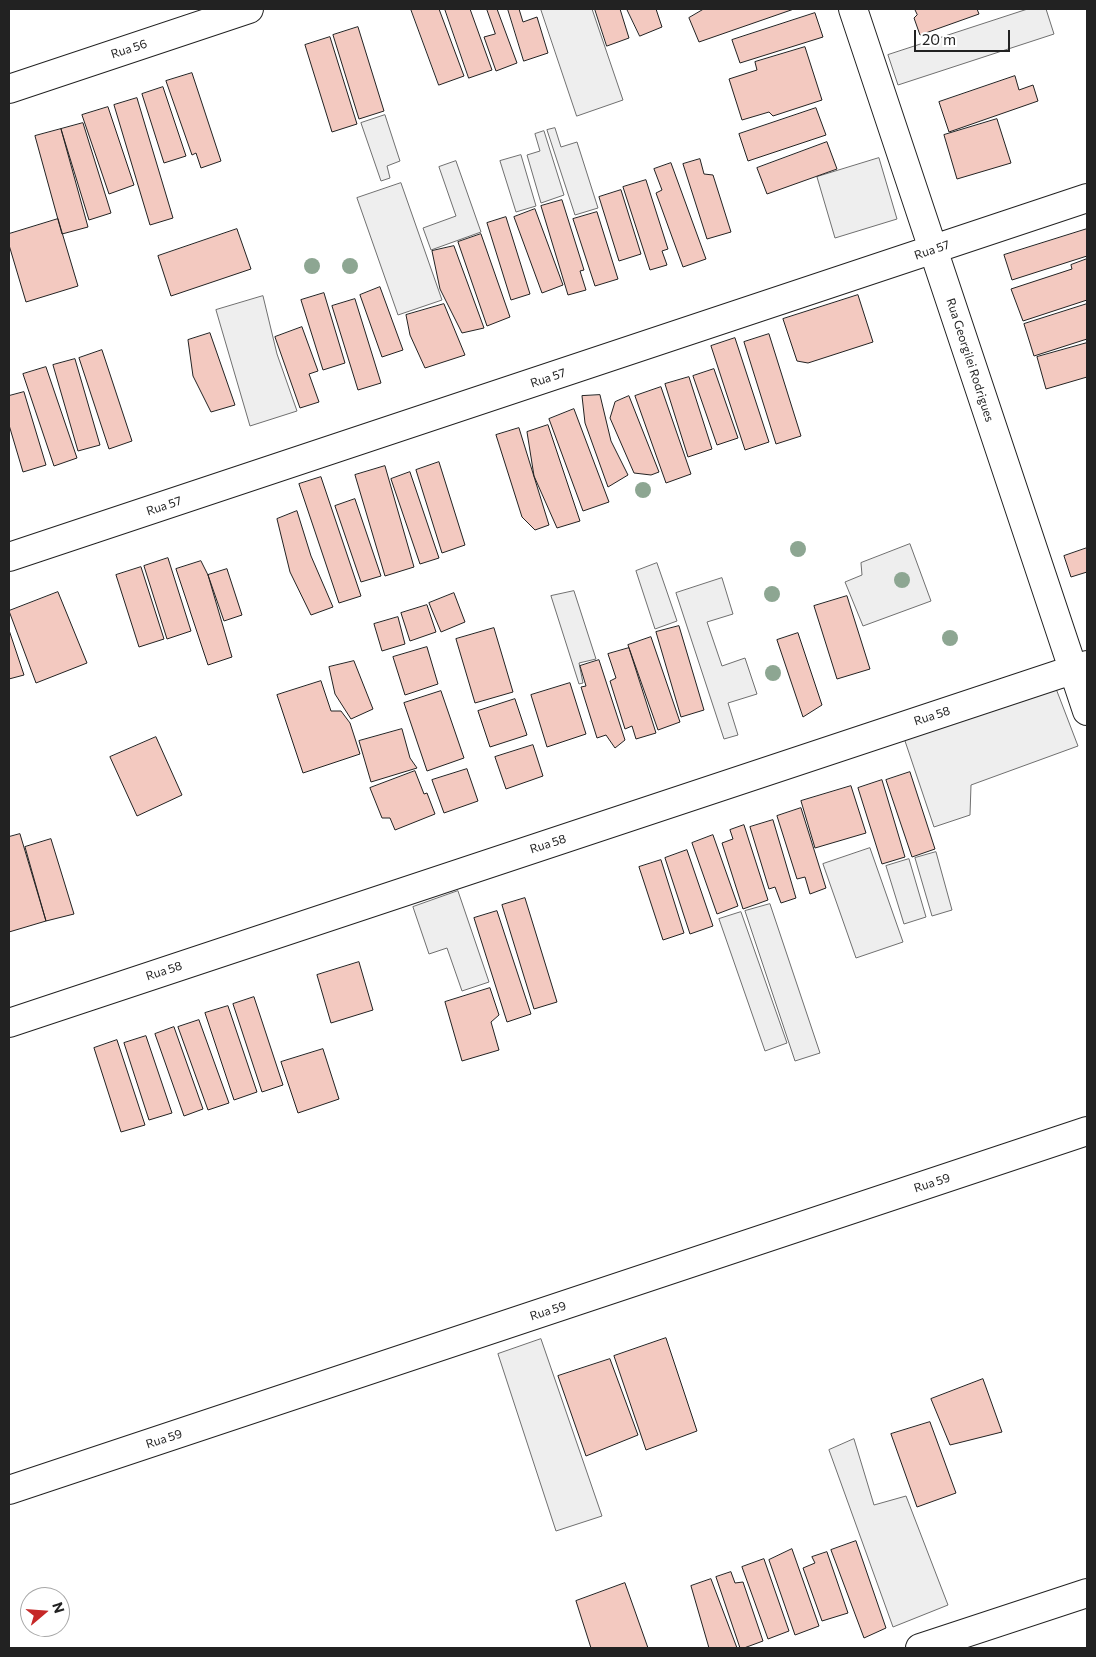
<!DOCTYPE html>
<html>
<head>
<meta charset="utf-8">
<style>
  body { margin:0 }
  #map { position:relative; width:1096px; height:1657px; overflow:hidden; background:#fff; font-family:Commissioner,sans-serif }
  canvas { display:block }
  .frame { position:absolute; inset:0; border:10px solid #222; pointer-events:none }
  .north { position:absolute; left:20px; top:1587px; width:50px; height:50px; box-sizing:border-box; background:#fff; border:1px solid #a7a7a7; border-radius:50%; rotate:72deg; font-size:14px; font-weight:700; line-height:20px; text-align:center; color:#222 }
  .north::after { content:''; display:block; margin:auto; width:18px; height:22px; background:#c62828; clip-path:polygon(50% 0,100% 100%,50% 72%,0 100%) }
  .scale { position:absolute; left:914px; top:30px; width:96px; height:22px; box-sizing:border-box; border:2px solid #222; border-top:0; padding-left:6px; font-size:15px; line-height:18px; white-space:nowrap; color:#222; -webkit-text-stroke:4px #fff; paint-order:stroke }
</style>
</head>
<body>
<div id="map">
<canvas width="1096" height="1657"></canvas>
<div class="frame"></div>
<div class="north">N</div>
<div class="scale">20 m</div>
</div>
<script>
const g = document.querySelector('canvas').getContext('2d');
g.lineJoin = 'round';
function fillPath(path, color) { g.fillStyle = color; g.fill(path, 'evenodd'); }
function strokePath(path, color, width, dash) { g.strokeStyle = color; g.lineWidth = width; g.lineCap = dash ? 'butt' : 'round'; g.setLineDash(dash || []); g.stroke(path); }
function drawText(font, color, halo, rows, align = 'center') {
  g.font = font + ' Commissioner,sans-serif'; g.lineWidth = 4; g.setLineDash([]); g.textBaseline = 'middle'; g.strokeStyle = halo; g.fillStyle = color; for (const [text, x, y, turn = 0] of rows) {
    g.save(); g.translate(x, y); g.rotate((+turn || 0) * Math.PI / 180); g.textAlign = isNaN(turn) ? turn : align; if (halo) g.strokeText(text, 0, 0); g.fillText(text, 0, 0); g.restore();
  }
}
const green = new Path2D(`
  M 541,9 L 592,9 L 623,100 L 577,116 Z
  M 1028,9 L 1046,9 L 1054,34 L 898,85 L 888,55 Z
  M 385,115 L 400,161 L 387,166 L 390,178 L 381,181 L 361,123 Z
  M 555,128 L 561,147 L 577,142 L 598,208 L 575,215 L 547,130 Z
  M 544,131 L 564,195 L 541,203 L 527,155 L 540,151 L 535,134 Z
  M 521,155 L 536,206 L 516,212 L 500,161 Z
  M 879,158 L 897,219 L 835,238 L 817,177 Z
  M 456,161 L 481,232 L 431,250 L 423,228 L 456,216 L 439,167 Z
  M 401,183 L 442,300 L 398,315 L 357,198 Z
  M 263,296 L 277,354 L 297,411 L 250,426 L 216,310 Z
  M 910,544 L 931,601 L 863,626 L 845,582 L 862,575 L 861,563 Z
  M 657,563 L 677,621 L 655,629 L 636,571 Z
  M 722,578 L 733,614 L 707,622 L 722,666 L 745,658 L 757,694 L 728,703 L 738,735 L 724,739 L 676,593 Z
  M 574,591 L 596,659 L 579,663 L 583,683 L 579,684 L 551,596 Z
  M 1055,686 L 1078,746 L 971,785 L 970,815 L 934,827 L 903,735 Z
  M 870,848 L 903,942 L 856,958 L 823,864 Z
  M 936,852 L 952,910 L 932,916 L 915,858 Z
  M 909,859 L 926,917 L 904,924 L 886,866 Z
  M 458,891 L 489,982 L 462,991 L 447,948 L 429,954 L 413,907 Z
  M 770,904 L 820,1053 L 795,1061 L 745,911 Z
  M 741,912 L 787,1043 L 765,1051 L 719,919 Z
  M 541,1339 L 602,1516 L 556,1531 L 498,1354 Z
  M 854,1439 L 874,1505 L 906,1496 L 948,1605 L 893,1627 L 829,1450 Z`);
fillPath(green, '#eee');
strokePath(green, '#6f6f6f', 1);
const building = new Path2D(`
  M 411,9 L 439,9 L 464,76 L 439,85 Z
  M 445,9 L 470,9 L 492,70 L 469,78 Z
  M 487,9 L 497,9 L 517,63 L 496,71 L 484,37 L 495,34 Z
  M 508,9 L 519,9 L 523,22 L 537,17 L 548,53 L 524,61 Z
  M 595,9 L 620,9 L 629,38 L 607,46 Z
  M 627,9 L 656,9 L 662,27 L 640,36 Z
  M 704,9 L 794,9 L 699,42 L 689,18 Z
  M 915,9 L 977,9 L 979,14 L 920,35 L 914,18 L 917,15 Z
  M 815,13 L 823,37 L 740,63 L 732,40 Z
  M 358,27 L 384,111 L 359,119 L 333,35 Z
  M 330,37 L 357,124 L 332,132 L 305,45 Z
  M 805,47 L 822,100 L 773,116 L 769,112 L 742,120 L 729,79 L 757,70 L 755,62 Z
  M 192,73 L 221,161 L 201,168 L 196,153 L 192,155 L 166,81 Z
  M 1015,76 L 1019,90 L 1033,85 L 1038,101 L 949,132 L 939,102 Z
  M 163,87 L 186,156 L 164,163 L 142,94 Z
  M 137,98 L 173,218 L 150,225 L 114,105 Z
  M 108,107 L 134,185 L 109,194 L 82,115 Z
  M 816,108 L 826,135 L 748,161 L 739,134 Z
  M 997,119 L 1011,163 L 957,179 L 944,135 Z
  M 83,123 L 111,213 L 89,220 L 61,129 Z
  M 61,129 L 88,227 L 62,234 L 35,136 Z
  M 827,142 L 837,169 L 767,194 L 757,168 Z
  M 700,159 L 704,174 L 713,175 L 731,232 L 707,239 L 683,164 Z
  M 671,163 L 706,259 L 683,267 L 656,193 L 662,190 L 654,169 Z
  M 646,180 L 668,249 L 662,251 L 667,265 L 650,270 L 623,187 Z
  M 621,190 L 641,254 L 619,261 L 599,197 Z
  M 562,200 L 584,270 L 580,271 L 586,290 L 568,295 L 541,206 Z
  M 535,209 L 563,285 L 542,293 L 514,217 Z
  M 597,212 L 618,279 L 595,286 L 573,219 Z
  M 506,217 L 530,294 L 511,300 L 487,223 Z
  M 58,219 L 78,286 L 26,302 L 9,245 L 9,234 Z
  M 237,229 L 251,269 L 171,296 L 158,256 Z
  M 1087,229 L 1087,256 L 1012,280 L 1004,255 Z
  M 481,234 L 510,317 L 487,326 L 458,242 Z
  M 454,246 L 484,328 L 462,333 L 440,289 L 432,251 Z
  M 1087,259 L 1087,300 L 1023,321 L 1011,289 L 1072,269 L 1071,265 Z
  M 380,287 L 403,350 L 382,357 L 360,295 Z
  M 324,293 L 345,363 L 323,370 L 301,300 Z
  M 858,295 L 873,342 L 808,363 L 797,361 L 783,319 Z
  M 355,299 L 381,383 L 358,390 L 332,306 Z
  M 444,304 L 465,355 L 425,368 L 410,335 L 406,315 Z
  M 1087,304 L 1087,339 L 1034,356 L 1024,324 Z
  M 302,327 L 318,371 L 309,374 L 319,402 L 300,408 L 275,337 Z
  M 210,333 L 235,405 L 211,412 L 193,376 L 188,340 Z
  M 769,334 L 801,436 L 776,444 L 744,342 Z
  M 735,338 L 769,442 L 745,450 L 711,346 Z
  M 1087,343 L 1087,377 L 1046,389 L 1037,357 Z
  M 102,350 L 132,441 L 109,449 L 79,358 Z
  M 75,359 L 100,445 L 78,451 L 53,365 Z
  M 46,367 L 77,458 L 54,466 L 23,374 Z
  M 714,369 L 738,438 L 717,445 L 693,376 Z
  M 689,377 L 712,449 L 688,457 L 665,384 Z
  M 661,387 L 691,474 L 666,483 L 635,396 Z
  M 24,392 L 46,465 L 23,472 L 9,425 L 9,396 Z
  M 600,395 L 611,441 L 628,475 L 608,487 L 585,423 L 582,396 Z
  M 629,396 L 659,472 L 651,475 L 634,473 L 610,418 L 615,402 Z
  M 574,409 L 609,502 L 583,511 L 549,419 Z
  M 548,425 L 580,521 L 557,528 L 534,476 L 527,432 Z
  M 519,428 L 549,525 L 535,530 L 522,517 L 496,435 Z
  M 439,462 L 465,545 L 442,553 L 416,470 Z
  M 385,466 L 414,567 L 385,576 L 355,475 Z
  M 410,472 L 439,558 L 420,564 L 391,479 Z
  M 321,477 L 361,596 L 339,603 L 299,484 Z
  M 355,499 L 381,576 L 361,582 L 335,506 Z
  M 297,511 L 311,556 L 333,607 L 311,615 L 290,572 L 277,519 Z
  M 1087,548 L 1087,572 L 1071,577 L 1064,556 Z
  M 168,558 L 191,631 L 167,639 L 144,566 Z
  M 201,561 L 208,575 L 232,657 L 208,665 L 176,569 Z
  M 141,567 L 164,639 L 139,647 L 116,575 Z
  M 227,569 L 242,615 L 224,621 L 208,575 Z
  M 58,592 L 87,663 L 36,683 L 9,611 Z
  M 454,593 L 465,622 L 441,632 L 429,603 Z
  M 847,596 L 870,669 L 837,679 L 814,606 Z
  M 427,605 L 436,632 L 410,641 L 401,613 Z
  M 398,617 L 405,644 L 382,651 L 374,624 Z
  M 679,626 L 704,710 L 681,717 L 656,632 Z
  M 494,628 L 513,692 L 475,703 L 456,639 Z
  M 9,630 L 24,675 L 9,679 Z
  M 798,633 L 822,705 L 803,717 L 777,640 Z
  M 651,637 L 680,722 L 658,730 L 628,645 Z
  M 427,647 L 438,684 L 405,695 L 393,657 Z
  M 629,648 L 656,733 L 636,739 L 632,726 L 625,729 L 610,681 L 616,678 L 608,654 Z
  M 599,660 L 625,740 L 615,748 L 606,735 L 597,738 L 581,687 L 586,686 L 580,666 Z
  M 354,661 L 373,709 L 351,719 L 335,694 L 329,667 Z
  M 321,681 L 331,711 L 341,711 L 350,723 L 360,754 L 303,773 L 277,695 Z
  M 570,683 L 586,734 L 547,747 L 531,695 Z
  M 441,691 L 464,758 L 427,771 L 404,703 Z
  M 515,699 L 527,735 L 490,747 L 478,711 Z
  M 402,729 L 410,758 L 417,768 L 371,782 L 359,741 Z
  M 156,737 L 182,795 L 137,816 L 110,757 Z
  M 533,745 L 543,776 L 506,789 L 495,757 Z
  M 467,769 L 478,801 L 444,813 L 432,780 Z
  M 415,771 L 424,794 L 427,793 L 435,814 L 395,830 L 390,818 L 382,818 L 370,788 Z
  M 910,772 L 935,849 L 912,857 L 886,780 Z
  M 882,780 L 905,857 L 882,864 L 858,788 Z
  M 851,786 L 866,833 L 815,848 L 801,801 Z
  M 801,808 L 826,888 L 810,894 L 805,877 L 797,879 L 777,816 Z
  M 773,820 L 796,898 L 781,903 L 775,887 L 769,889 L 750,827 Z
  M 744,825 L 768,900 L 743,909 L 722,843 L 733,839 L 730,830 Z
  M 20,834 L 46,921 L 9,932 L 9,837 Z
  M 713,835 L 738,906 L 717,914 L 692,843 Z
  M 51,839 L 74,914 L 46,921 L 25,847 Z
  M 687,850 L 713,926 L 690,934 L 665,858 Z
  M 661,860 L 684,933 L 663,940 L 639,867 Z
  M 525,898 L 557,1002 L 534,1009 L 502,905 Z
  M 497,911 L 531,1014 L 507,1022 L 474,918 Z
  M 359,962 L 373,1010 L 331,1023 L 317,975 Z
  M 490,988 L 499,1015 L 491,1022 L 499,1050 L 462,1061 L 445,1002 Z
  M 254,997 L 283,1085 L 262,1092 L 233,1004 Z
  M 228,1006 L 257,1092 L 234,1100 L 205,1013 Z
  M 199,1020 L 229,1103 L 208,1110 L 178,1027 Z
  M 174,1027 L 203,1109 L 184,1116 L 155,1034 Z
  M 146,1036 L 172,1113 L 149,1120 L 124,1043 Z
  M 117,1040 L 145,1125 L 121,1132 L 94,1048 Z
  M 323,1049 L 339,1099 L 298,1113 L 281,1062 Z
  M 666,1338 L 697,1431 L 646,1450 L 614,1356 Z
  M 610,1359 L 638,1435 L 586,1456 L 558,1376 Z
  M 983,1379 L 1002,1432 L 950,1445 L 931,1399 Z
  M 930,1422 L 956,1493 L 917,1507 L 891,1434 Z
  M 856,1541 L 886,1628 L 864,1638 L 831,1550 Z
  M 792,1549 L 819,1626 L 795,1635 L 769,1560 Z
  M 827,1552 L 848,1613 L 822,1621 L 803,1568 L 815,1563 L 812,1557 Z
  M 764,1559 L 789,1631 L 768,1639 L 742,1567 Z
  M 731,1572 L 735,1583 L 743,1582 L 763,1641 L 744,1648 L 740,1648 L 716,1577 Z
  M 711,1579 L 737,1648 L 709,1648 L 691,1586 Z
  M 625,1583 L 648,1648 L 591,1648 L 576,1601 Z`);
fillPath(building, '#f3c9c0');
strokePath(building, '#222', 1);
const street = new Path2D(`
  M 853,9 L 1087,711
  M 9,89 L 249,9
  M 9,557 L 1087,198
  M 9,1023 L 1087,665
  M 9,1490 L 1087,1131
  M 920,1648 L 1087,1593`);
strokePath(street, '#222', 30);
strokePath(street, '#fff', 28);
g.fillStyle = '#8da692';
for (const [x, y] of [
  [312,266],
  [350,266],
  [643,490],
  [798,549],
  [902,580],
  [772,594],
  [950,638],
  [773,673]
]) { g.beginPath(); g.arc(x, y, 8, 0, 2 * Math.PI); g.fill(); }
drawText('12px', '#222', '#fff', [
  ["Rua 56",129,49,-18],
  ["Rua 57",932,250,-19],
  ["Rua Georgilei Rodrigues",970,360,72],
  ["Rua 57",548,378,-18],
  ["Rua 57",164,506,-18],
  ["Rua 58",932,716,-18],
  ["Rua 58",548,844,-18],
  ["Rua 58",164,971,-18],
  ["Rua 59",932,1183,-18],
  ["Rua 59",548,1311,-18],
  ["Rua 59",164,1439,-18]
]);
</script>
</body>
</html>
